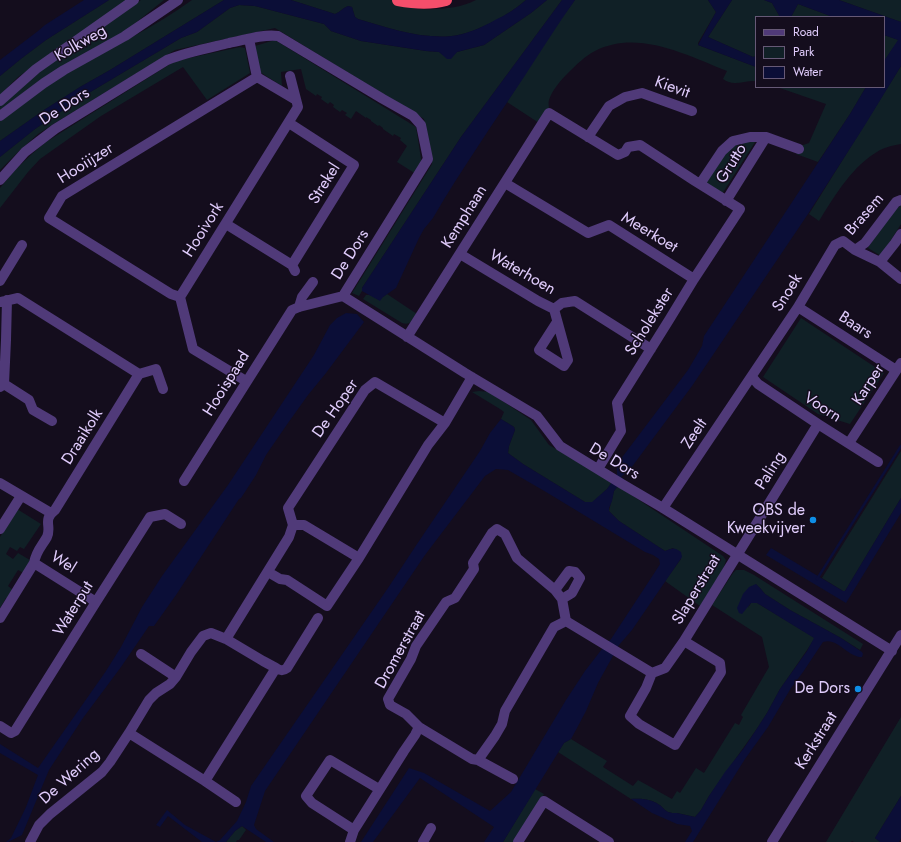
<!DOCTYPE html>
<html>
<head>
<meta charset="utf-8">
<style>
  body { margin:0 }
  #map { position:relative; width:901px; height:842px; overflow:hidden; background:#140d1d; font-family:Jost,sans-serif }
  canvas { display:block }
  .legend { position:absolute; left:755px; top:16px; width:130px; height:72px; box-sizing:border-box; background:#140d1d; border:1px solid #665976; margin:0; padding:5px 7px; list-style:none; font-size:12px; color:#e0ccfc }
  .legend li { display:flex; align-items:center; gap:8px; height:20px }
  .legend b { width:20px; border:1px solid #665976 }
</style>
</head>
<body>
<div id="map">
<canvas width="901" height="842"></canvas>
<ul class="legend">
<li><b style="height:5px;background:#503a79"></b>Road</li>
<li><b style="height:11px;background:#102026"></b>Park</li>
<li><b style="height:11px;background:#0b0e37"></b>Water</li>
</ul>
</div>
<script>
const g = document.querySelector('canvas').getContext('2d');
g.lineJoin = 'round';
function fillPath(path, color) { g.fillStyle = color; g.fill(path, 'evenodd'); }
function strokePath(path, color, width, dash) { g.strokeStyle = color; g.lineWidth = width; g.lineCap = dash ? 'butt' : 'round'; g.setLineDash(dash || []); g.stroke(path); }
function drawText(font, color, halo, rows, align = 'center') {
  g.font = font + ' Jost,sans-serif'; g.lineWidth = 3; g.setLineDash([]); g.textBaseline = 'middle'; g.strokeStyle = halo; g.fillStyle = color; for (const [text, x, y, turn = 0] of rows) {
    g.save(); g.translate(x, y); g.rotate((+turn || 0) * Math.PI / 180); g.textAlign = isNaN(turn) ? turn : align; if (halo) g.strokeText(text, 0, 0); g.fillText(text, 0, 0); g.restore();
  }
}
fillPath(new Path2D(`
  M 109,0 L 129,0 L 18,77 L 0,95 L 0,76 L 22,58 L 46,40 Z
  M 141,0 L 164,0 L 128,29 L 0,110 L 0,105 L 38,72 Z
  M 192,0 L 224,0 L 110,70 L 80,87 L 44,110 L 0,141 L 0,121 C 22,103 45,86 70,71 C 111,47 154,28 192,0 Z
  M 291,0 L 392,0 C 401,4 411,8 421,9 C 437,10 462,8 476,0 L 526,0 C 517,8 506,15 495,21 C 483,27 465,35 452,36 C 420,39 388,28 358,19 L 355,17 L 352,7 L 348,6 C 343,8 340,12 335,14 Z
  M 547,0 L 562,0 L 461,137 L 362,288 L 362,291 L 359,296 L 352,293 L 432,164 L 424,119 L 275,28 L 175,50 L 60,120 L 38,134 L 19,151 L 0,170 L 0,157 L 35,129 L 87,94 L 181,38 L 197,32 L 230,8 L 239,5 L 255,6 L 324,24 L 331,31 L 361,41 L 426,51 L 439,52 L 443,55 L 454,54 L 457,52 L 484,45 L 531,13 Z
  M 575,0 L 708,0 L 716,12 L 698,43 L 698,45 L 756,67 L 756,81 C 745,80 733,87 723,79 L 727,71 C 686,55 638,29 595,51 C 585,56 576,65 568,73 C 561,80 552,90 549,100 C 548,103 549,106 549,109 L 539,123 L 507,102 L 559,21 Z
  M 732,0 L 764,0 L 772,3 L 780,17 L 756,17 L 756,56 L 753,57 L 708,37 Z
  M 839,0 L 901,0 L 901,22 Z
  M 798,4 L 833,17 L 791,17 Z
  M 884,35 L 899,40 L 884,61 Z
  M 275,40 L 416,127 L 422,165 L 416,174 L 397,162 L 407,146 L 400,140 L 401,138 L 394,134 L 393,136 L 383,129 L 383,128 L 379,125 L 378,126 L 371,121 L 371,120 L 366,117 L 366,118 L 356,111 L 351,119 L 345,115 L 347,113 L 342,110 L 340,112 L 333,107 L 334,105 L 330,102 L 328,104 L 321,99 L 322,97 L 317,94 L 316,96 L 306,89 L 301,69 L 281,72 L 282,86 L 263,74 L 258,70 L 255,46 Z
  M 240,47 L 245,48 L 250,73 L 207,100 L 183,67 L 101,116 L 40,159 L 28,172 L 0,208 L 0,188 L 16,169 L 33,153 L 46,142 L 175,61 Z
  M 901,66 L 901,144 C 894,145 886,147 880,150 C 852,166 836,194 819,221 L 809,214 Z
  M 777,87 L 866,87 L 850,114 L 818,162 L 796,154 L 800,146 L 809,143 L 826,104 Z
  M 757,139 L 722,194 L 705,183 L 722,155 L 736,144 Z
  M 901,205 L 901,224 L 881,256 L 868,248 C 877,233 887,216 901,205 Z
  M 387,294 L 417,314 C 413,320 410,326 402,323 L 363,299 L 366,295 L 369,295 L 383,297 Z
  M 801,318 L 884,373 L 850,424 L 818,414 L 763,377 Z
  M 479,391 L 489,392 L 531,420 L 549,445 L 612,482 L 607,489 L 592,503 L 585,502 L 523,464 L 508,453 L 509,446 L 515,430 L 514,427 L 501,419 L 504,412 L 500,409 L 472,392 Z
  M 901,451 L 901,498 L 845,591 L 843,591 L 822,578 Z
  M 618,486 L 723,556 L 726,560 L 723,570 L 700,606 L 665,581 L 681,559 L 673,548 L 665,551 L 619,521 L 609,511 L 614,491 Z
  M 17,509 L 41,524 L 24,549 L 20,547 L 17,551 L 10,547 L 6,554 L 13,559 L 18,553 L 30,560 L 24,573 L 18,570 L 8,586 L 14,591 L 10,598 L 6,598 L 0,608 L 0,537 Z
  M 736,570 L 744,570 L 754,575 L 863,644 L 860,650 L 841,638 L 790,610 L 765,594 L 760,588 L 756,584 L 748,608 L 751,603 L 757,603 L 815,638 L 807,650 L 780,689 L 767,713 L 756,730 L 709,796 L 701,810 L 695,817 C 689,816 683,814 677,813 C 674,813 671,813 668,812 C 664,810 662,806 658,804 C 652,799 639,798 631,799 L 558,752 L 564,743 L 571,739 L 607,761 L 603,767 L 633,786 L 638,780 L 672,799 L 677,791 L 680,793 L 696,768 L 704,773 L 735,723 L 739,725 L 743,717 L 741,715 L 769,667 L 762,637 L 712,605 L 733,573 Z
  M 901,717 L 901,796 L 875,838 L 880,842 L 854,842 L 852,841 L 851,842 L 826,842 Z
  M 535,789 L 544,794 L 514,842 L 503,842 Z
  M 242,826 L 246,830 L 239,840 L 237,840 L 236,842 L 226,842 L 235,831 Z`), '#102026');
fillPath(new Path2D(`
  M 84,0 L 109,0 L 46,40 L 22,58 L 0,76 L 0,60 L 38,31 L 45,25 Z
  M 224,0 L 291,0 L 335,14 C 340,12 343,8 348,6 L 352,7 L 355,17 L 358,19 C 388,28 420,39 452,36 C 465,35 483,27 495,20 C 506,15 517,8 526,0 L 547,0 L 531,13 L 484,45 L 457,52 L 451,59 L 447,59 L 439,52 L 426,51 L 361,41 L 331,31 L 324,24 L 255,6 L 239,5 L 230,8 L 197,32 L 181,38 L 87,94 L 35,129 L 0,157 L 0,141 L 44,110 L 80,87 L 110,70 Z
  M 562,0 L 575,0 C 557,25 541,51 524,77 C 493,124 461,170 433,218 L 424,229 L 419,238 L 396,288 L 383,297 L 380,301 L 362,291 L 362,288 L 461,137 Z
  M 708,0 L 732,0 L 708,37 L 753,57 L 756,56 L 756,67 L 698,45 L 716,12 Z
  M 764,0 L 839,0 L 901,22 L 901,66 L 865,125 L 808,214 L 692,386 L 631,468 L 621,477 L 624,479 L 614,491 L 612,501 L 609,508 L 609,511 L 619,521 L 665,551 C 673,548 674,547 681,552 L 682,557 L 632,630 L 619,645 L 598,683 L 586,711 L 577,728 L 571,739 L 564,743 L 503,842 L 484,842 L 494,827 L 420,778 L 373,842 L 361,842 L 409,768 L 424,773 L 490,811 L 511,792 L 566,700 L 585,671 L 602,649 L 611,639 L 655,572 L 660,564 L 659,559 L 653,555 L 645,552 L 546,492 L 508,470 L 496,469 L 485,476 L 425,555 L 265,791 L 254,825 L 256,829 L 274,842 L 266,842 L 242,826 L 235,831 L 226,842 L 202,842 L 168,816 L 160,827 L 156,825 L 167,810 L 185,825 L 216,842 L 220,840 L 237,821 L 246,802 L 251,786 L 388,588 L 417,544 L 480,451 L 490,433 L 501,419 L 514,427 L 515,430 L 509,446 L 508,453 L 523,464 L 585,502 L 592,502 L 607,489 L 617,475 L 617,464 L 688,370 L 702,346 L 704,336 L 850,114 L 866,87 L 884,87 L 884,61 L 898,40 L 884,35 L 884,17 L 833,17 L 798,4 L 791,17 L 780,17 L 772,3 Z
  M 346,313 L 357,314 L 364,322 L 326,373 L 308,395 L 288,423 L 266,455 L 256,475 L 241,498 L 239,499 L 176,595 L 154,626 L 149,626 L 121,667 L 83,718 L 49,770 L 22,835 L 8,842 L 6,842 L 11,838 L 26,807 L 38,775 L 0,753 L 0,744 L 38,768 L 106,671 L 121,647 L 142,607 L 162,576 L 228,485 L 314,355 L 330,325 L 337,318 Z
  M 901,498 L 901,513 L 846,603 L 766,555 L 771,548 L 843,591 L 845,591 Z
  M 756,584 L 760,588 L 765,594 L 790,610 L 841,638 L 862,652 L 863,654 L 862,657 C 847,657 838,637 823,642 L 803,672 L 791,688 L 768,727 L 745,759 L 693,842 L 685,842 L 692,831 L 690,826 L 677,824 L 652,813 L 631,799 C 639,798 652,799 658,804 C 662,806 664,810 668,812 C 671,813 674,813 677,813 C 683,814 689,816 695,817 L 701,810 L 709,796 L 725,772 L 744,748 L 756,730 L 767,713 L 780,689 L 807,651 L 814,638 L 757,603 L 751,603 L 742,614 L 739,613 L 737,608 L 743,594 L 749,587 Z
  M 901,796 L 901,838 L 899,842 L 880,842 L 875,838 Z`), '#0b0e37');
strokePath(new Path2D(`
  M 817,579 L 901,446`), '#0b0e37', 2.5);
strokePath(new Path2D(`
  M 249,39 L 257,77 L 296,100
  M 0,101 L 36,69 L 134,0
  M 0,116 L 44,83 L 64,70 L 125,36 L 178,0
  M 289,123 L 354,165 L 292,265
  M 588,137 L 609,106 L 625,97 L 642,93 L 692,111
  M 0,180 L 25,152 L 55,129 L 167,60 C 187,52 208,48 229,43 C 245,40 262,34 278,36 L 383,99 L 413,116 L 421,125 L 428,159 L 343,296
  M 505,183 L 588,233 L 609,225 L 694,279
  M 700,184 L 722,151 L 733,141 L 750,137 L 766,137 L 799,149
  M 726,201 L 766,137
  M 226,224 L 292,265 L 295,271
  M 855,250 L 865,243 L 896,202 L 901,200
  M 460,254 L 538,301 L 554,309 L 562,303 L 575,301 L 651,349
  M 880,262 L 895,243 L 901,234
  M 0,281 L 22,245
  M 343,296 L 465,373 L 537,416 L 560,446 L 622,484 L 663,508 L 892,651
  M 180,297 L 171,294 L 49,218 L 62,196 L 257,77
  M 0,302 L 18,298 L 139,374
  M 299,307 L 302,297 L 313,282
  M 798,307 L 896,370
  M 554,309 L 568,360 L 564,366 L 539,350 L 557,322
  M 407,337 L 549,113 L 618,155 L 625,152 L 628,147 L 640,145 L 695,181 L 740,209 L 694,279 L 669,320 L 617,403 L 621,431 L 598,469
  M 752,377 L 758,384 L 818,424 L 878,462
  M 246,381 L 193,349 L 180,297 L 298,107 L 290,76
  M 4,384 L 29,400 L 33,410 L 52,421
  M 0,387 L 4,384 L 6,340 L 7,300
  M 849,443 L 901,363
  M 184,481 L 292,310 L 299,307 L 343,296
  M 0,483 L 51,513
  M 663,508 L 798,307 L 835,245 L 843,241 L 855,250 L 880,262 L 901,279
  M 293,525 L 304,525 L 359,558
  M 0,529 L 21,496
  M 34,563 L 96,602
  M 268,572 L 280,579 L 287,580 L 327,606 L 359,558 L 428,445 L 445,423 L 472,377
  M 555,590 L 569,571 L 575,572 L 580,578 L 572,593 L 562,599
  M 0,618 L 34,563 C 36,551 42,546 47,537 C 52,526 42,520 55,510 L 139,374 L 156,369 L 163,389
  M 566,621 L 652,673
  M 684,641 L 720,663 L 721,672 L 675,745 L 639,724 L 630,716 L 646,688 L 652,673 L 665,668 L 684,641 L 818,424
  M 141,654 L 176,677
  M 276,668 C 281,671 283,671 287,668 L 318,618
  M 0,726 L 11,733 L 15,731 L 96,602 L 150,517 L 165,514 L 181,524
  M 129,733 L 205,781 L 236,802
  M 478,760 L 495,736 L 502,724 L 505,711 L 554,627 L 566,621 L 562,599 L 555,590 L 517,558 L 505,534 L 497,529 L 492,533 L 473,563 L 474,569 L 455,598 L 446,602 L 416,646 L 411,659 L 388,699 L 390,705 L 406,714 L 419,727 L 472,759 L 478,760 L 513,779
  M 205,781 L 276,668 L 263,661 L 226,639
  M 354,830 L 312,803 L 306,796 L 330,760 L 379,789
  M 30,842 L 39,825 L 50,814 L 102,772 L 110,762 L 129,733 L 149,700 L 156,693 L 170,684 L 176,677 L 191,652 L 203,636 L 211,633 L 226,639 L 289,537 L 293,525 L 288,508 L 365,390 L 375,382 L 445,423
  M 350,842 L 354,830 L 404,751 L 415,735 L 419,727
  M 423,842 L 431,828
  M 518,842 L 544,801 L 609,842
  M 772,842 L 901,635`), '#503a79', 10);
strokePath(new Path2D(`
  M 398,0 C 414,3 431,4 446,0`), '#f44e6b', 12);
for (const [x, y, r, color] of [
  [813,520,4,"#0e8ee6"],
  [858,689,4,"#0e8ee6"]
]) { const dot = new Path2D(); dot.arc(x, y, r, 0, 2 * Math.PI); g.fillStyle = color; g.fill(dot); strokePath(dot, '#140d1d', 1.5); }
drawText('16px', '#e0ccfc', '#140d1d', [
  ["Kolkweg",81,44,-30],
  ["Kievit",672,88,20],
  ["De Dors",65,107,-33],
  ["Hooiijzer",86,164,-32],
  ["Grutto",732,164,-58],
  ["Strekel",325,184,-58],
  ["Brasem",865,215,-49],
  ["Kemphaan",465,217,-58],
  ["Hooivork",204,230,-58],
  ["Meerkoet",649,233,31],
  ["De Dors",351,255,-58],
  ["Waterhoen",522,273,30],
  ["Snoek",788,293,-58],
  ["Scholekster",650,322,-58],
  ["Baars",855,326,33],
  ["Hooispaad",227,384,-58],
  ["Karper",869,385,-57],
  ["Voorn",822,408,33],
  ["De Hoper",336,409,-55],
  ["Zeelt",695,434,-56],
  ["Draaikolk",83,437,-58],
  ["De Dors",614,462,31],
  ["Paling",771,471,-58],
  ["Wel",63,563,32],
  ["Slaperstraat",697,590,-59],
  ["Waterput",74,609,-58],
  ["Dromerstraat",401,650,-61],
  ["Kerkstraat",817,741,-58],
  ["De Wering",70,777,-42]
]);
drawText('16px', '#e0ccfc', '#140d1d', [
  ["OBS de",805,511],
  ["Kweekvijver",805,529],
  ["De Dors",850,689]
], 'right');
</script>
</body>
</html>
